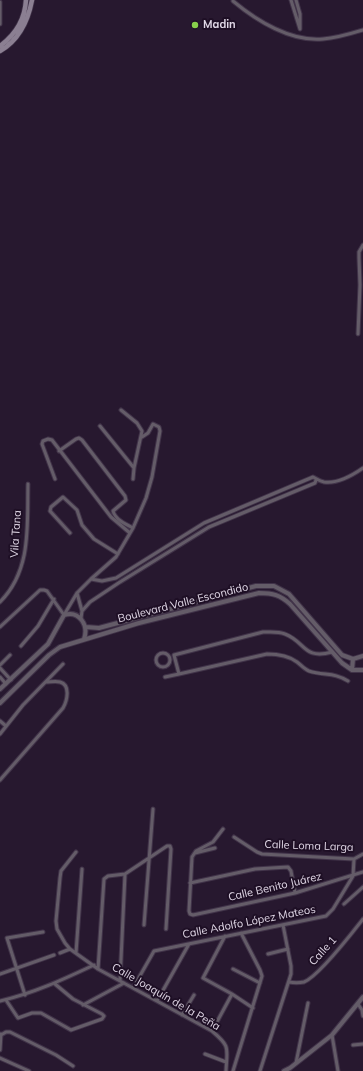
<!DOCTYPE html>
<meta charset="utf-8">
<style>
body{margin:0}
canvas{display:block;background:#27182f}
</style>
<canvas width="363" height="1071"></canvas>
<script>
const context = document.querySelector('canvas').getContext('2d');
context.lineJoin = 'round';
function stroke(path, color, width, dash) {
  context.strokeStyle = color;
  context.lineWidth = width;
  context.lineCap = dash ? 'butt' : 'round';
  context.setLineDash(dash || []);
  context.stroke(path);
}
function drawText(font, color, halo, rows, align = 'center') {
  context.font = font + ' Mulish,sans-serif';
  context.lineWidth = 4;
  context.setLineDash([]);
  context.textBaseline = 'middle';
  context.strokeStyle = halo;
  context.fillStyle = color;
  for (const [text, x, y, turn = 0] of rows) {
    context.save();
    context.translate(x, y);
    context.rotate((+turn || 0) * Math.PI / 180);
    context.textAlign = isNaN(turn) ? turn : align;
    if (halo) context.strokeText(text, 0, 0);
    context.fillText(text, 0, 0);
    context.restore();
  }
}
const minor = new Path2D(`
 M 291,0 L 300,29 L 300,14 L 296,0
 M 233,1 C 257,21 291,42 323,39 C 337,38 350,34 363,30
 M 0,2 L 0,24
 M 358,334 L 360,285 L 359,258 L 359,252 L 363,245
 M 121,410 L 137,423 L 142,431 L 134,468 L 133,479
 M 100,426 L 134,468
 M 59,451 L 76,439 L 79,438 L 82,440 L 125,496 L 126,500 L 113,511 C 115,519 125,524 133,528
 M 55,479 L 42,444 L 43,441 L 48,439 L 52,440 L 111,517 L 130,533
 M 70,533 L 50,511 L 51,507 L 63,497 L 77,510 L 82,525 L 94,539 L 118,554
 M 91,579 L 102,581 L 116,578 L 204,523 L 313,477 C 317,479 319,481 324,482 C 337,484 353,475 363,468
 M 77,593 L 82,611 L 81,618
 M 0,602 C 32,570 27,525 28,484
 M 82,611 L 90,602 L 120,582 L 209,527 L 315,483 L 316,480
 M 0,627 L 40,590 L 44,590 L 47,591 L 64,615 L 77,593 L 91,579 L 116,557 L 133,528 L 146,498 L 152,477 L 160,431 L 159,427 L 153,424 L 148,433 L 142,437
 M 21,646 L 38,626 L 54,599
 M 332,652 C 303,660 306,642 285,634 C 278,631 271,632 263,632 L 174,655 L 179,674 L 267,654 C 276,654 289,656 297,662 C 301,665 304,669 309,671 C 324,676 334,672 348,681
 M156 660a7 7 0 1 1 14 0a7 7 0 1 1-14 0Z
 M 0,665 L 10,655
 M 0,668 L 11,680
 M 0,677 L 6,684
 M 165,677 L 179,674
 M 0,721 L 6,726
 M 0,734 L 23,705 L 63,664
 M 0,780 L 63,708 C 67,701 71,685 60,682 C 56,681 50,682 46,682
 M 223,829 L 213,842 L 196,851 L 192,857 L 189,911 L 190,914 L 193,915 L 295,893 L 363,872
 M 234,837 L 257,852 L 262,854 L 354,859 L 363,854
 M 76,852 L 61,871 L 60,878 L 56,921 L 57,929 L 65,943 L 70,949 L 98,969 L 212,1031 C 231,1047 227,1048 226,1071
 M 195,853 L 215,848
 M 190,883 L 255,869 L 288,867 L 291,871 L 295,893
 M 344,904 L 363,887
 M 144,925 L 153,809
 M 225,936 L 203,978 L 232,994 L 253,1008
 M 60,953 L 70,949
 M 76,953 L 82,869
 M 268,954 L 288,949
 M 98,969 L 104,879 L 108,876 L 125,874 L 167,846 L 170,846 L 171,849 L 166,929
 M 233,969 L 260,983
 M 0,974 L 54,955
 M 120,981 L 125,874
 M 289,982 C 294,983 299,983 304,982 C 319,976 352,933 363,919
 M 133,988 L 154,951 L 326,916 L 333,909 L 353,876 L 354,859
 M 25,995 L 7,938 L 43,932
 M 6,1000 L 18,1018 L 32,1013 L 41,1013 L 71,1030 L 102,1019 L 104,1016 L 102,1014 L 73,999 L 55,984
 M 0,1001 C 34,993 62,980 94,965
 M 157,1001 L 189,944
 M 358,1004 L 362,1010 L 363,1016
 M 83,1005 L 124,983
 M 182,1015 L 194,995
 M 212,1031 L 232,994
 M 1,1035 L 6,1032 L 10,1032 L 56,1055 L 73,1066
 M 332,1035 L 338,1071
 M 353,1045 L 363,1044
 M 0,1050 L 1,1034
 M 205,1054 L 226,1062
 M 0,1058 L 29,1071
 M 296,1063 L 308,1003
 M 233,1071 L 262,976 L 260,970 L 241,933
 M 260,1071 L 291,974 L 291,966 L 283,925`);
const tertiary = new Path2D(`
 M 86,627 L 99,628 L 256,586 L 274,586 L 289,594 L 342,655 L 353,659 L 363,656
 M 352,670 L 353,659
 M 0,689 L 48,644 L 64,615 C 79,610 89,625 84,639
 M 0,703 L 49,655 L 60,647 L 139,623 L 259,593 C 273,593 280,595 290,604 L 342,663 L 352,670 L 363,670
 M 284,1071 L 290,1068 L 332,1035 L 363,997`);
const secondary = new Path2D(`
 M 0,46 C 15,35 25,19 26,0
 M 0,51 C 19,40 28,21 32,0`);
const markers = [
 [195,25,4,"#87cf4b"]
];
const poiNames = [
 ["Madin",203,25]
];
const streetNames = [
 ["Vila Tana",16,534,-86],
 ["Boulevard Valle Escondido",183,603,-14],
 ["Calle Loma Larga",309,846,2],
 ["Calle Benito Juárez",275,887,-13],
 ["Calle Adolfo López Mateos",249,922,-11],
 ["Calle 1",323,951,-48],
 ["Calle Joaquín de la Peña",166,997,30]
];
stroke(minor, '#413349', 5);
stroke(tertiary, '#413349', 6);
stroke(secondary, '#413349', 6);
stroke(minor, '#645c68', 3);
stroke(tertiary, '#645c68', 4);
stroke(secondary, '#8b7f92', 4.5);
for (const [x, y, r, color] of markers) {
  const dot = new Path2D();
  dot.arc(x, y, r, 0, 2 * Math.PI);
  context.fillStyle = color;
  context.fill(dot);
  stroke(dot, '#1e0f25', 1.5);
}
drawText('bold 11px', '#e0d7e6', '#1e0f25', poiNames, 'left');
drawText('11px', '#e0d7e6', '#1e0f25', streetNames);
</script>
